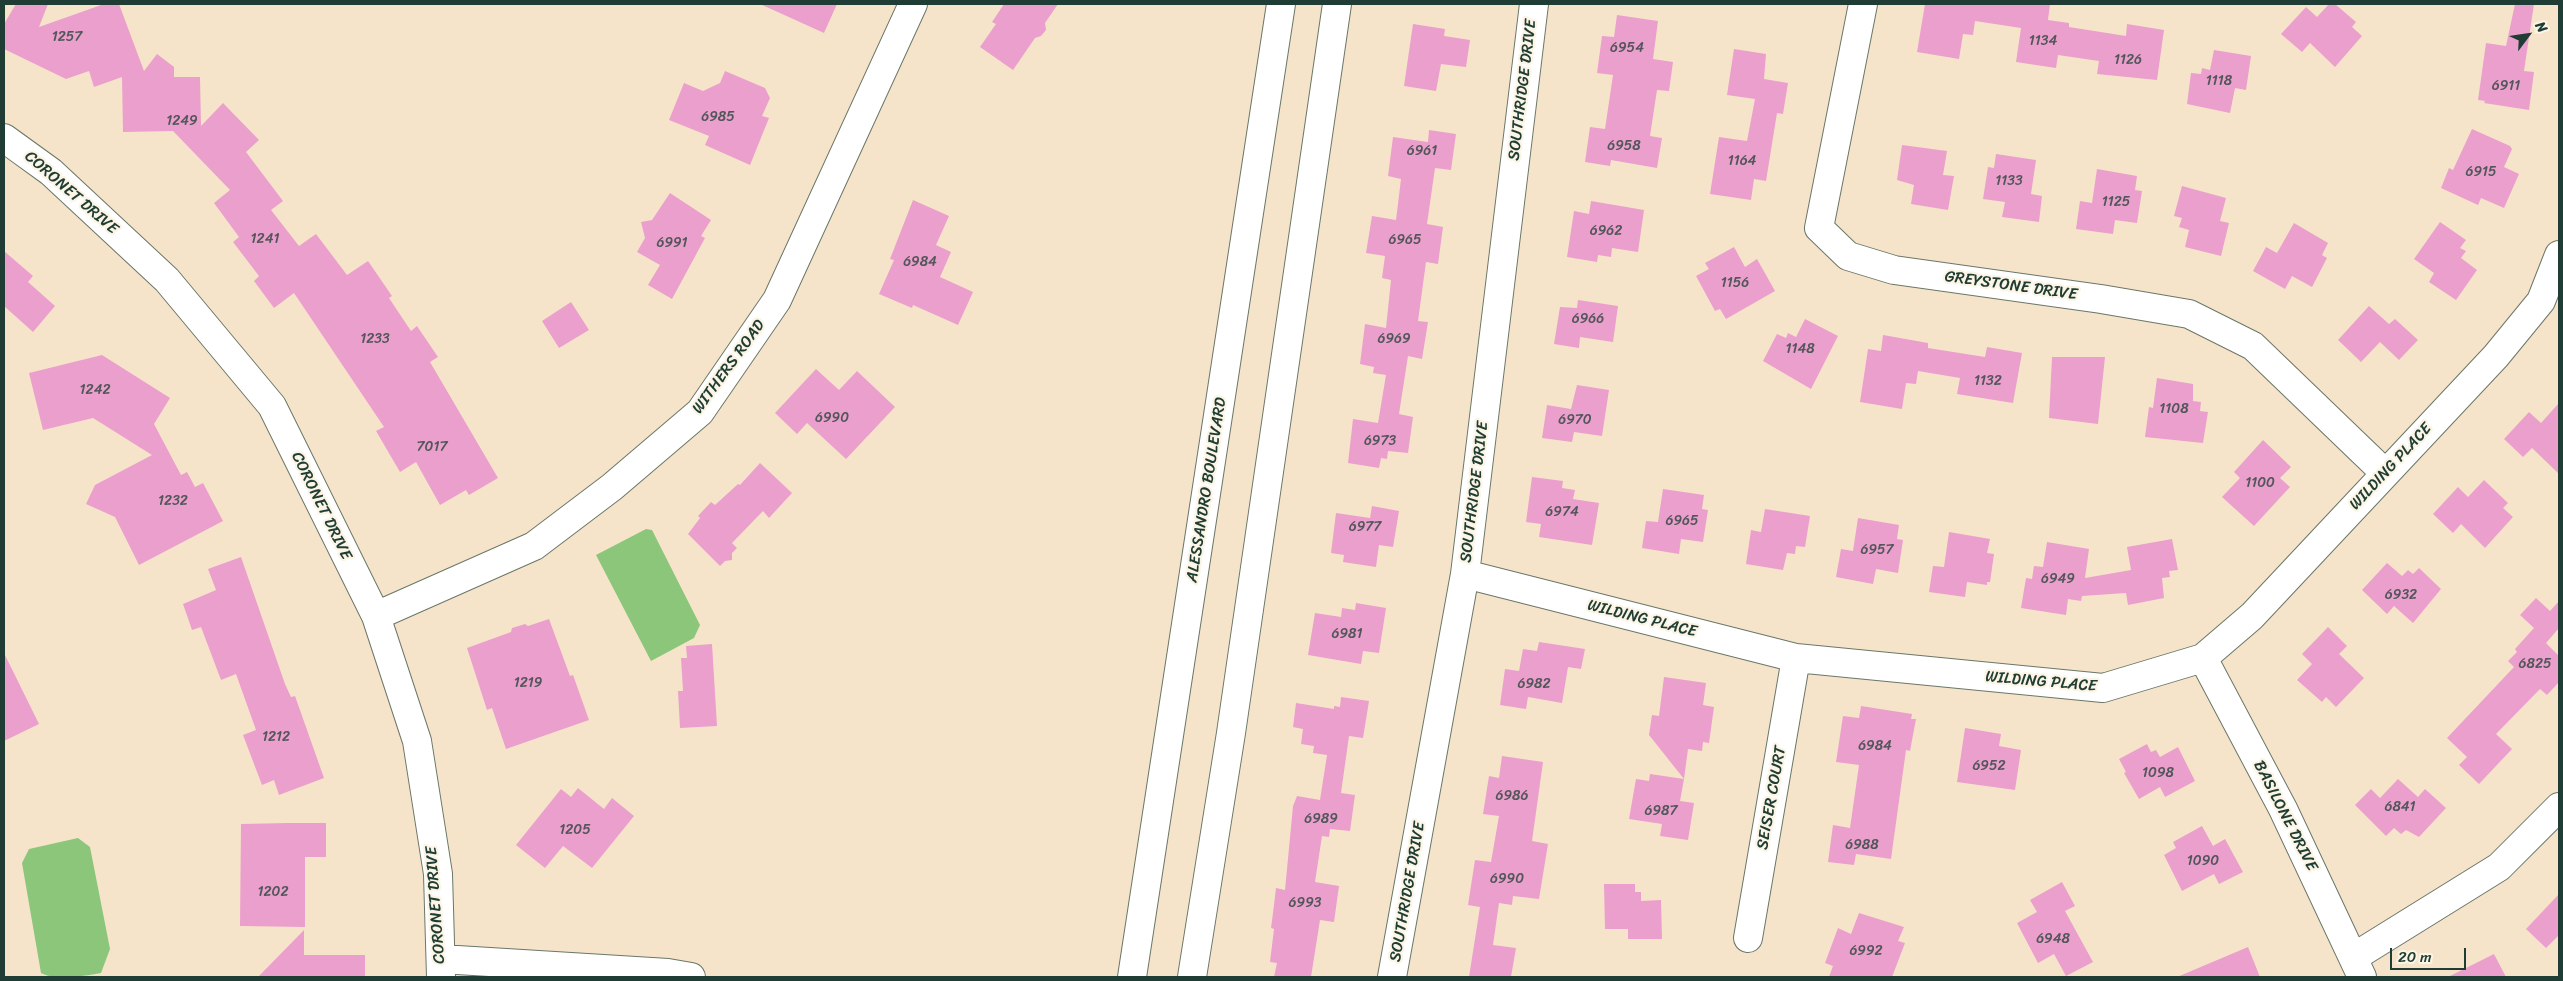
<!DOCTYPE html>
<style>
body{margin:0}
#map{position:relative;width:2563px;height:981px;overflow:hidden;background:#f6e4ca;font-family:Sriracha,sans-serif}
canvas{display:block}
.frame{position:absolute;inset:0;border:5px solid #1f3d34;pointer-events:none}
.north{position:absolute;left:2503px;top:10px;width:50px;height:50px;-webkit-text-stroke:4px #fcf5e5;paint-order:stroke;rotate:59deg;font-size:14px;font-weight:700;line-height:20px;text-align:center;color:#1f3d34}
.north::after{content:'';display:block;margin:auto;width:18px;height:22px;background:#1f3d34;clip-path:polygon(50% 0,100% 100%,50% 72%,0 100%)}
.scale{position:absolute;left:2390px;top:948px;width:76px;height:22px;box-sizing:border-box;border:2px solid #1f3d34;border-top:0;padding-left:6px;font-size:15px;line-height:18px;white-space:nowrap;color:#1f3d34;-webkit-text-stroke:4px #fcf5e5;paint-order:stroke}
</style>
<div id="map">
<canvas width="2563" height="981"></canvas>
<div class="frame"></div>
<div class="north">N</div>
<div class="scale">20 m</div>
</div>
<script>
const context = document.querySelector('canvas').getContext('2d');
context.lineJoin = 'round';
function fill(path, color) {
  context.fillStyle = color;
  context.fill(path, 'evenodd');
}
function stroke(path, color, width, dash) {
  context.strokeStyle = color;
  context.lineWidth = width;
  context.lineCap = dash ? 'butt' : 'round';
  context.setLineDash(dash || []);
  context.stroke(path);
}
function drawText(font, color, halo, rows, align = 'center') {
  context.font = font + ' Sriracha,sans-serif';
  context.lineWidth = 4.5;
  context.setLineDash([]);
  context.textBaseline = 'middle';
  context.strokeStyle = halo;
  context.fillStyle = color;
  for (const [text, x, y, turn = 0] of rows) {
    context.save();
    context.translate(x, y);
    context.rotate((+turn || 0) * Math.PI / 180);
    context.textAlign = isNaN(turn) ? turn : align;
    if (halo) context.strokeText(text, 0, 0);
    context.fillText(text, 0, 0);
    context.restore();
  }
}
const green = new Path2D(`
 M 646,529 L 652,530 L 700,625 L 694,638 L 651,661 L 596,555 Z
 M 78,838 L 90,847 L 110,949 L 101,973 C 84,976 55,981 41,973 L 22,863 L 29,849 Z`);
const building = new Path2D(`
 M 16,4 L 48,4 L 39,27 L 104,4 L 119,4 L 144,71 L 157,54 L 174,67 L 174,77 L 200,77 L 201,126 L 223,103 L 259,140 L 246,152 L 283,201 L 271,210 L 299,246 L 316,234 L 347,275 L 368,261 L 392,296 L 389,298 L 411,331 L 417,326 L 438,357 L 430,362 L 498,478 L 469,495 L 466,490 L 440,505 L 416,462 L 400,472 L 376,431 L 384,427 L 294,293 L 274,308 L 254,281 L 259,276 L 233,242 L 239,237 L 214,203 L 230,190 L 173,131 L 123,132 L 122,77 L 94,87 L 89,71 L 66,79 L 4,49 L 4,24 Z
 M 760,4 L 837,4 L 824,33 Z
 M 1004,4 L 1058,4 L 1045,23 L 1046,30 L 1041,36 L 1035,38 L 1013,70 L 980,47 L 996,24 L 992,22 Z
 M 1925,4 L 2050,4 L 2048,20 L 2069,23 L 2069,27 L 2126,36 L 2127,24 L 2164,30 L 2157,80 L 2097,74 L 2099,61 L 2058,55 L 2056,68 L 2016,62 L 2021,28 L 1975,21 L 1973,35 L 1963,34 L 1959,59 L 1917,52 Z
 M 2329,4 L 2335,4 L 2356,22 L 2352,27 L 2362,36 L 2335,67 L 2310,43 L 2302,52 L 2281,34 L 2306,7 L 2317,17 Z
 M 2515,4 L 2534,4 L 2524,71 L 2534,72 L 2529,110 L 2484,103 L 2485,101 L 2478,100 L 2486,43 L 2506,46 Z
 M 1617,15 L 1658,21 L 1653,59 L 1673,62 L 1669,91 L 1657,90 L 1650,136 L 1662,138 L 1657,168 L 1611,160 L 1610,166 L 1585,162 L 1590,127 L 1605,129 L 1613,75 L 1597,73 L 1602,36 L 1614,37 Z
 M 1413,24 L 1445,29 L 1444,36 L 1470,40 L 1466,67 L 1441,64 L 1436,91 L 1404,86 Z
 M 1734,49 L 1766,54 L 1764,79 L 1788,83 L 1783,114 L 1777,113 L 1766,181 L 1754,179 L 1751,200 L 1710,194 L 1719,137 L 1747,141 L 1755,99 L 1727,95 Z
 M 2214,50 L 2251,56 L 2246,90 L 2235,88 L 2230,113 L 2187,104 L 2191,73 L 2201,74 L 2202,68 L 2210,70 Z
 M 725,71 L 765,88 L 770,98 L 762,116 L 769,118 L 750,165 L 705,145 L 709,136 L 669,120 L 684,83 L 703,91 L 720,83 Z
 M 2472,129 L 2510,146 L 2512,149 L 2504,167 L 2519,174 L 2504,208 L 2481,198 L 2478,205 L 2441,188 L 2449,168 L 2453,170 Z
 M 1429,130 L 1456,134 L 1451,170 L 1435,168 L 1427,224 L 1443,227 L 1438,264 L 1426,262 L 1418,321 L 1428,322 L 1422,359 L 1408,356 L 1399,414 L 1413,417 L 1408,453 L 1388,451 L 1387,459 L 1381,458 L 1379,468 L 1348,463 L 1353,419 L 1378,423 L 1386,375 L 1373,373 L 1374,367 L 1360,364 L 1365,324 L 1386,328 L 1391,280 L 1382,278 L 1385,256 L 1366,253 L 1372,216 L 1396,220 L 1401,179 L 1388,176 L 1393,137 L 1428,142 Z
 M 1902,145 L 1947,151 L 1943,175 L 1954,176 L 1948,210 L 1911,204 L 1914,185 L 1897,180 Z
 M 1996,154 L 2036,160 L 2031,194 L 2042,196 L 2039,222 L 2002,217 L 2005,202 L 1983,199 L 1988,167 L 1994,168 Z
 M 2097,169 L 2137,176 L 2135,190 L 2142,191 L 2137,223 L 2115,220 L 2113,234 L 2076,229 L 2080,201 L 2092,203 Z
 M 2182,186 L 2226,198 L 2220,221 L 2229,223 L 2221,256 L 2185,247 L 2189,230 L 2179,227 L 2182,218 L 2174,216 Z
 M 670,193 L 711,220 L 701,236 L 705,238 L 672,299 L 648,285 L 660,265 L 637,252 L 645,238 L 641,222 L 652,220 Z
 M 913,200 L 949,216 L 936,245 L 951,252 L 940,277 L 973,292 L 958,325 L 913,305 L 912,308 L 879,294 L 894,260 L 890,259 Z
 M 1591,201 L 1644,210 L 1638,252 L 1612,248 L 1611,257 L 1598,255 L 1597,262 L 1567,257 L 1574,211 L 1589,214 Z
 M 2440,222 L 2466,240 L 2460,248 L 2466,251 L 2461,258 L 2477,270 L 2456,300 L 2429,282 L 2434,273 L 2414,259 Z
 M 2294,223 L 2328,243 L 2322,255 L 2327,258 L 2312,287 L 2292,276 L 2285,289 L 2253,271 L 2266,247 L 2277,253 Z
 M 1734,247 L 1745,267 L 1757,259 L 1775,291 L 1726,319 L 1720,309 L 1715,311 L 1696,276 L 1709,269 L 1705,263 Z
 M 4,251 L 33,276 L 28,282 L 55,306 L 33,332 L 4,306 Z
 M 1578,300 L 1618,306 L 1613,342 L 1580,337 L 1579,348 L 1554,344 L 1560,307 L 1577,308 Z
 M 571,302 L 589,330 L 559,348 L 542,321 Z
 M 2369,306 L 2389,324 L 2395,319 L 2418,340 L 2399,360 L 2380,342 L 2361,362 L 2338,340 Z
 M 1805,319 L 1838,336 L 1811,389 L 1763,361 L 1777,334 L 1786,338 L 1788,333 L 1796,337 Z
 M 1883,335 L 1928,343 L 1928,348 L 1985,357 L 1987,347 L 2022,353 L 2013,403 L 1957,394 L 1960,378 L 1918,371 L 1916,384 L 1906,383 L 1902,409 L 1860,402 L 1868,349 L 1881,351 Z
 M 102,355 L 170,398 L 154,424 L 181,475 L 187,472 L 195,487 L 203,483 L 223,521 L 139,565 L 115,517 L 86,504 L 95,485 L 152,455 L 93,418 L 43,430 L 29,373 Z
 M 2052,357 L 2105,357 L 2098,424 L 2049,418 Z
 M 816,369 L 839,390 L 857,371 L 895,407 L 846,459 L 807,423 L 797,434 L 775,413 Z
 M 2157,378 L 2193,384 L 2193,401 L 2201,402 L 2200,411 L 2208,412 L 2203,443 L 2145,437 L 2149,407 L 2153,408 Z
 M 1577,385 L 1609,390 L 1602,436 L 1574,432 L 1572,442 L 1542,438 L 1547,405 L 1571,409 Z
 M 2559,403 L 2559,474 L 2532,448 L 2523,457 L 2504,439 L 2529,412 L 2541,423 Z
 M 2263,440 L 2291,467 L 2280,478 L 2290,487 L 2254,526 L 2222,497 L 2240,478 L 2234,472 Z
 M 760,463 L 792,493 L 769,518 L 763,511 L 732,543 L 737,548 L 732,553 L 732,560 L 725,561 L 720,566 L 688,534 L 700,518 L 698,516 L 711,502 L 715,505 L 738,484 L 740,485 Z
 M 1532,477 L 1563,481 L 1562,488 L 1575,490 L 1573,499 L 1599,503 L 1592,545 L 1539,537 L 1541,524 L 1526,522 Z
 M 2484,480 L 2508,503 L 2503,508 L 2513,517 L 2485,548 L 2461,524 L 2453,533 L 2433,514 L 2458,487 L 2468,497 Z
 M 1663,489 L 1704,495 L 1702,509 L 1708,510 L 1703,542 L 1681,539 L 1679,554 L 1642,548 L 1646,521 L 1658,522 Z
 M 1372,506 L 1399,511 L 1393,547 L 1379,545 L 1376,567 L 1343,562 L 1344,555 L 1331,553 L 1336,513 L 1370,518 Z
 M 1765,509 L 1810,516 L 1805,547 L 1796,546 L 1795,554 L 1787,553 L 1783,570 L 1746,564 L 1751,530 L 1761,532 Z
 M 1858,518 L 1899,525 L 1897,539 L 1903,540 L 1898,573 L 1876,569 L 1873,584 L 1836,577 L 1841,549 L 1853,551 Z
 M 1949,532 L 1990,539 L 1987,553 L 1994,554 L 1990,582 L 1987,582 L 1987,585 L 1967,582 L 1965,597 L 1929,592 L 1933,566 L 1944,567 Z
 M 2172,539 L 2178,570 L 2169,571 L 2170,577 L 2162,578 L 2164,598 L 2128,605 L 2126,593 L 2082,596 L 2081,601 L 2068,599 L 2066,615 L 2021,608 L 2026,578 L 2032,579 L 2034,566 L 2043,567 L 2047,542 L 2089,549 L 2085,578 L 2131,570 L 2127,547 Z
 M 241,557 L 285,684 L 291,697 L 295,696 L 324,778 L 279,795 L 274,780 L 262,785 L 243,735 L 256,730 L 236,674 L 221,680 L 201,627 L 192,630 L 183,604 L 216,590 L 208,569 Z
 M 2387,563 L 2402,576 L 2408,570 L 2413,574 L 2419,568 L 2441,589 L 2413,623 L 2394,606 L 2387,614 L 2362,590 Z
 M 2536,598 L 2550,611 L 2559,601 L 2559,628 L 2546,643 L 2559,656 L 2559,682 L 2547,695 L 2540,689 L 2496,734 L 2512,749 L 2479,784 L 2459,765 L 2467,757 L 2447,738 L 2514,667 L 2508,661 L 2517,652 L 2515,649 L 2534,628 L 2520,615 Z
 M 1356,603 L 1386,608 L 1379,653 L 1363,651 L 1361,664 L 1308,655 L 1315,613 L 1341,617 L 1342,608 L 1355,610 Z
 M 549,619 L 570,676 L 573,675 L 589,720 L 506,749 L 492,708 L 487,710 L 467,648 L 511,632 L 512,628 L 525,624 L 528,626 Z
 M 2328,627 L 2347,646 L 2339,654 L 2364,678 L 2336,707 L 2326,697 L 2322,702 L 2297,680 L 2312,664 L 2302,654 Z
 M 1539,642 L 1585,649 L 1581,669 L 1568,667 L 1562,703 L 1528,697 L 1526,709 L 1500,705 L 1505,669 L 1519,671 L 1523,649 L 1537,651 Z
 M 712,644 L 717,726 L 680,728 L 678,691 L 683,691 L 681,658 L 687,658 L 686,646 Z
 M 4,653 L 39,724 L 4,741 Z
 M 1664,677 L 1706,683 L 1703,705 L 1714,707 L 1709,743 L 1703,742 L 1702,751 L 1688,749 L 1684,779 L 1649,735 L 1652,715 L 1659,716 Z
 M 1341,697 L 1369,701 L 1363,738 L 1349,736 L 1341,793 L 1355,795 L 1350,831 L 1330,829 L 1329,837 L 1322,836 L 1315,882 L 1339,886 L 1334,922 L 1320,920 L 1311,977 L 1274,977 L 1277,963 L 1270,962 L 1274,929 L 1271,928 L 1273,913 L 1276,888 L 1285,890 L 1293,806 L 1297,796 L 1320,800 L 1327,755 L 1313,753 L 1314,746 L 1301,744 L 1303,729 L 1293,727 L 1296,703 L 1334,709 L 1334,706 L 1340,707 Z
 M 1861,706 L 1912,714 L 1911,719 L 1916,719 L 1910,751 L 1906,750 L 1891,859 L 1856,854 L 1854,865 L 1828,862 L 1833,825 L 1850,828 L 1859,765 L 1836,762 L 1843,716 L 1859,718 Z
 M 1965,728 L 2001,734 L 1999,746 L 2021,750 L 2015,790 L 1957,782 Z
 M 2147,744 L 2151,752 L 2156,750 L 2160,757 L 2178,747 L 2195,781 L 2165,797 L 2160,787 L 2139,799 L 2124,773 L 2126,772 L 2119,759 Z
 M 1502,756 L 1543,762 L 1532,841 L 1548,844 L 1539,899 L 1513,896 L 1512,905 L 1499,903 L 1493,945 L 1516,948 L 1511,977 L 1469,977 L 1480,907 L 1468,905 L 1475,860 L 1491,862 L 1499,816 L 1483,814 L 1489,776 L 1499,778 Z
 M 1650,774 L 1684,779 L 1680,801 L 1694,803 L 1688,840 L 1660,836 L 1662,824 L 1629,819 L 1636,779 L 1649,781 Z
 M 2398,779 L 2418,797 L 2425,789 L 2446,808 L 2419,837 L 2406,830 L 2401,834 L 2394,828 L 2386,836 L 2355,805 L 2371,789 L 2380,798 Z
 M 578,788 L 604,809 L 612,798 L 634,816 L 592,868 L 563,846 L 545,868 L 516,845 L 561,789 L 571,797 Z
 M 288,823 L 326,823 L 326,857 L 305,857 L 305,927 L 240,926 L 241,824 Z
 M 2202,826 L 2213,846 L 2225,839 L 2243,872 L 2219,884 L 2214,874 L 2182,891 L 2164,855 L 2176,848 L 2173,842 Z
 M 2062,882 L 2075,906 L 2065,911 L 2093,962 L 2066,976 L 2054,954 L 2038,963 L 2017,923 L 2037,912 L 2030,900 Z
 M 1604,884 L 1635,884 L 1635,892 L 1641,892 L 1641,901 L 1661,900 L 1662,939 L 1628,939 L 1628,929 L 1605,929 Z
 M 2559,894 L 2559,935 L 2546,948 L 2526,929 Z
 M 1859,913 L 1904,927 L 1898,941 L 1905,943 L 1892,977 L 1829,977 L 1833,966 L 1825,963 L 1838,928 L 1851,934 Z
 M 304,930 L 304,955 L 365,955 L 365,977 L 258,977 Z
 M 2248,947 L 2260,977 L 2177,977 Z
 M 2494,954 L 2506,977 L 2448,977 Z`);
const minor = new Path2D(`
 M 1863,4 L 1819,228 L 1848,256 L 1894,270 L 2101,299 L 2189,314 L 2253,346 L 2385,473
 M 4,138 L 51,172 L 167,280 L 272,406 L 376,616 L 417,741 L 438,874 L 441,977
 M 1465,574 L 1796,658 L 2103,688 L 2203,658 L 2252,616 L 2496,356 L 2541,301 L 2559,255
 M 376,616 L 534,546 L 612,487 L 700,412 L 777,300 L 913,4
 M 2203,658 L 2283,809 L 2362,977
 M 1748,938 L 1796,658
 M 2354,957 L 2499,867 L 2559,807
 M 441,959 L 668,973 L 691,977
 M 1392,977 L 1465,574 L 1534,4`);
const major = new Path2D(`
 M 1132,977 L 1281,4
 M 1192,977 L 1231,733 L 1337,4`);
const numberNames = [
 ["1257",67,37],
 ["1134",2043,41],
 ["6954",1627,48],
 ["1126",2128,60],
 ["1118",2219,81],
 ["6911",2506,86],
 ["6985",718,117],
 ["1249",182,121],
 ["6958",1624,146],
 ["6961",1422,151],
 ["1164",1742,161],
 ["6915",2481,172],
 ["1133",2009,181],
 ["1125",2116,202],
 ["6962",1606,231],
 ["1241",265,239],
 ["6965",1405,240],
 ["6991",672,243],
 ["6984",920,262],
 ["1156",1735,283],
 ["6966",1588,319],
 ["1233",375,339],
 ["6969",1394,339],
 ["1148",1800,349],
 ["1132",1988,381],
 ["1242",95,390],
 ["1108",2174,409],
 ["6990",832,418],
 ["6970",1575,420],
 ["6973",1380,441],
 ["7017",432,447],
 ["1100",2260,483],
 ["1232",173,501],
 ["6974",1562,512],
 ["6965",1682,521],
 ["6977",1365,527],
 ["6957",1877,550],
 ["6949",2058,579],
 ["6932",2401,595],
 ["6981",1347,634],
 ["6825",2535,664],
 ["1219",528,683],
 ["6982",1534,684],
 ["1212",276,737],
 ["6984",1875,746],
 ["6952",1989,766],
 ["1098",2158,773],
 ["6986",1512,796],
 ["6841",2400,807],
 ["6987",1661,811],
 ["6989",1321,819],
 ["1205",575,830],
 ["6988",1862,845],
 ["1090",2203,861],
 ["6990",1507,879],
 ["1202",273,892],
 ["6993",1305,903],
 ["6948",2053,939],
 ["6992",1866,951]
];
const streetNames = [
 ["SOUTHRIDGE DRIVE",1523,90,-83],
 ["CORONET DRIVE",71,193,41],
 ["GREYSTONE DRIVE",2011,286,8],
 ["WITHERS ROAD",729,367,-54],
 ["WILDING PLACE",2391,467,-47],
 ["ALESSANDRO BOULEVARD",1207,490,-81],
 ["SOUTHRIDGE DRIVE",1475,492,-83],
 ["CORONET DRIVE",321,506,64],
 ["WILDING PLACE",1642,619,14],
 ["WILDING PLACE",2041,682,5],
 ["SEISER COURT",1772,798,-80],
 ["BASILONE DRIVE",2285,816,63],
 ["SOUTHRIDGE DRIVE",1408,892,-80],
 ["CORONET DRIVE",436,905,-94]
];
fill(green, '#8bc67b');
fill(building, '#eb9fcd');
stroke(minor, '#6a7768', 30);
stroke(major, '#6a7768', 30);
stroke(minor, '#fff', 28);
stroke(major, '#fff', 28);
drawText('14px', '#52565a', null, numberNames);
drawText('16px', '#1f3d34', '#fcf5e5', streetNames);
</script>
